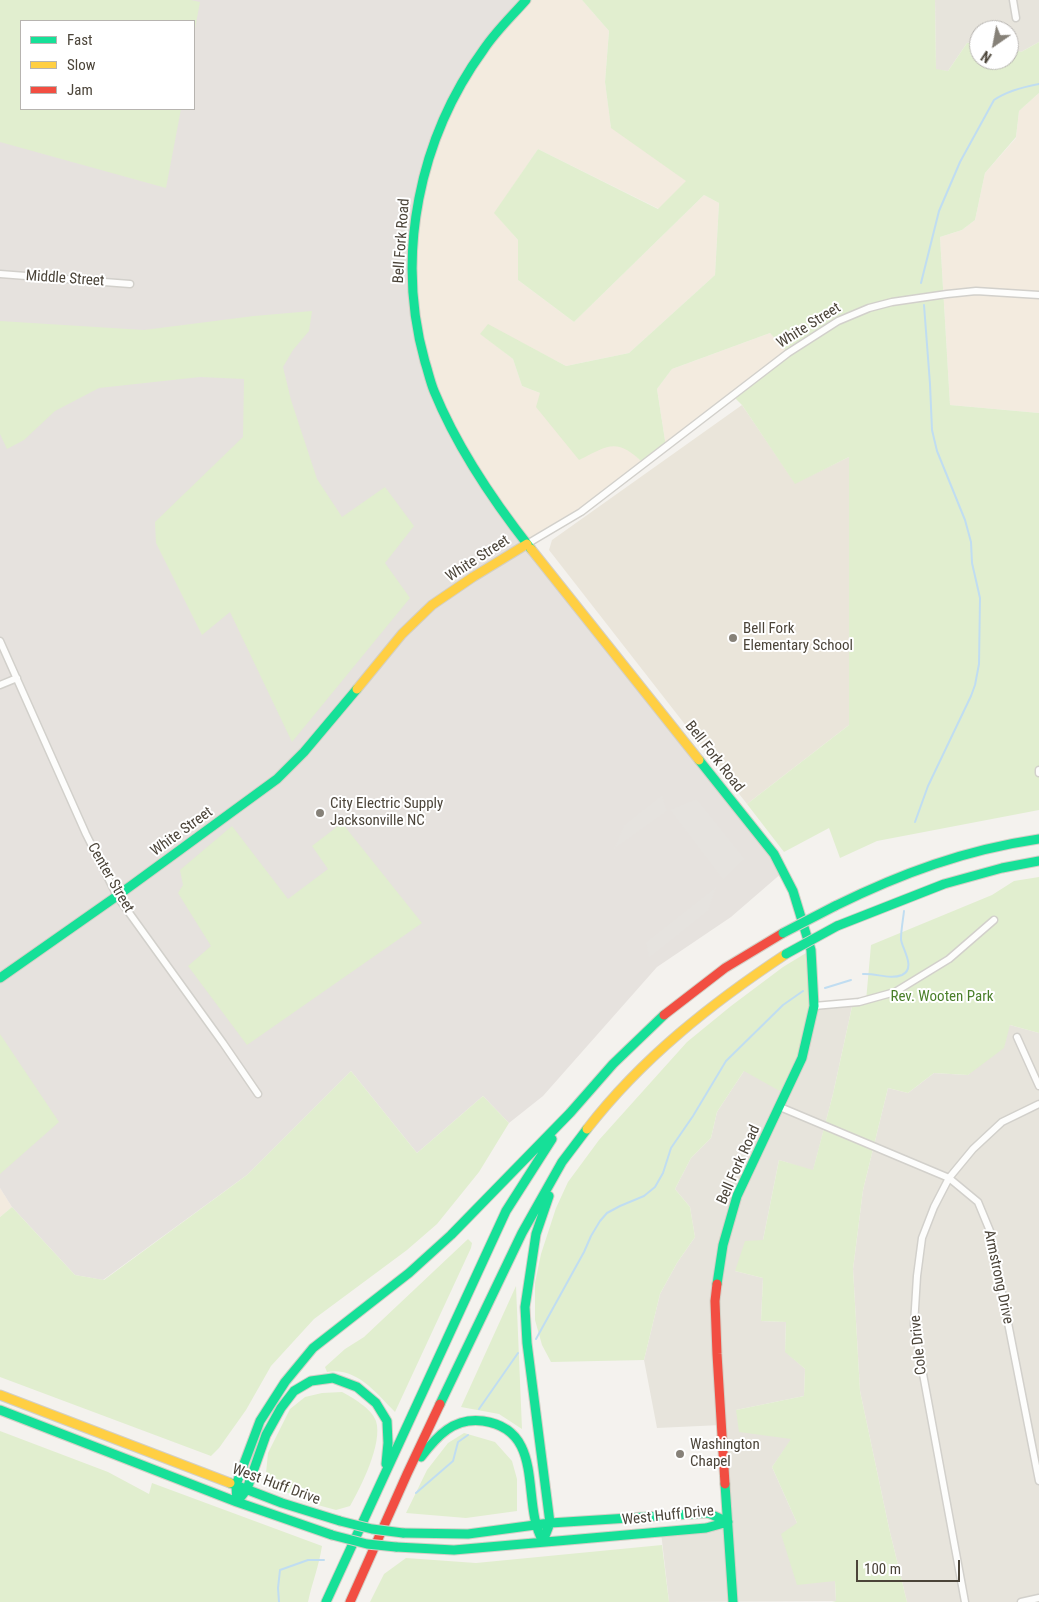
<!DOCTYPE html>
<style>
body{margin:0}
#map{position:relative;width:1039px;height:1602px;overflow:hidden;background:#f4f2ee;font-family:"Roboto Condensed",sans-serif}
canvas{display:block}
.legend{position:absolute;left:20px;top:20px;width:175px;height:90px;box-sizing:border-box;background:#fff;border:1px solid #b7b4b0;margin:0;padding:6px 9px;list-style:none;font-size:15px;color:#4b4439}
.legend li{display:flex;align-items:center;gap:10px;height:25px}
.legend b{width:25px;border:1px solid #b7b4b0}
.north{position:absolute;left:969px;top:20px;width:50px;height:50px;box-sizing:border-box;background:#fff;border:1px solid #b7b4b0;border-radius:50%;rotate:213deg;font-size:14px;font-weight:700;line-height:20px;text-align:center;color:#4b4439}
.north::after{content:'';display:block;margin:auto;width:18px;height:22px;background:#868178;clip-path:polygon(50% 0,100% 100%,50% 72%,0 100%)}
.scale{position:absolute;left:856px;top:1560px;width:104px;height:22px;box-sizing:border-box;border:2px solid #4b4439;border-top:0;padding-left:6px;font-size:15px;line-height:18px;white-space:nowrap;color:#4b4439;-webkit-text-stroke:4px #fff;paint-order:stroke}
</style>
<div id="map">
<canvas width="1039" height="1602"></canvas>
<ul class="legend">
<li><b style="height:6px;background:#16e098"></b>Fast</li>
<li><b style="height:6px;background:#ffcf43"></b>Slow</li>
<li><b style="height:6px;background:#f24e42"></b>Jam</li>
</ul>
<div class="north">N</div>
<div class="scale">100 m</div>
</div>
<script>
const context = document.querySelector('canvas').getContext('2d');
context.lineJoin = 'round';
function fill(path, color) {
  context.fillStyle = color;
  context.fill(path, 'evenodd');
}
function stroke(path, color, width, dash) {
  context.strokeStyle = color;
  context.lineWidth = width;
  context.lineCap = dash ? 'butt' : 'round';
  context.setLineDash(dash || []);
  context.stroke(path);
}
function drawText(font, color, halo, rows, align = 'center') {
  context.font = font + ' "Roboto Condensed",sans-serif';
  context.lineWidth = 4;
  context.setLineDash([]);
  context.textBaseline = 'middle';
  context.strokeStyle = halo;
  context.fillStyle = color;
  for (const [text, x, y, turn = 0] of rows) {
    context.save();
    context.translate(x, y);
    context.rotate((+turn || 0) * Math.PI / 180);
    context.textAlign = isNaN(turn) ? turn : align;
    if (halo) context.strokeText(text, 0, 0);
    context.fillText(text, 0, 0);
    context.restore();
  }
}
const residential = new Path2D(`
 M 935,0 L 1039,0 L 1039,42 L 1021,52 L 1009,47 L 1009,30 L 979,30 L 979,42 L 967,43 L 948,71 L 936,70 Z
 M 853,1002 L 833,1094 L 813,1171 L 779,1160 L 763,1240 L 735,1271 L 763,1278 L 761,1321 L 786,1322 L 785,1351 L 805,1369 L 804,1396 L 736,1410 L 792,1439 L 772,1467 L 797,1523 L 835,1581 L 836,1601 L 669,1602 L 661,1532 L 728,1522 L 721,1425 L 657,1428 L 644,1360 L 660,1294 L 677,1263 L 695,1237 L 690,1207 L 675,1189 L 691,1158 L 711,1138 L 717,1112 L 744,1071 L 814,1006 Z
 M 1010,1025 L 1039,1033 L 1039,1602 L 907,1602 L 889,1528 L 860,1391 L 853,1269 L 863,1190 L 888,1088 L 908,1093 L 934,1073 L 968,1075 Z`);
const commercial = new Path2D(`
 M 527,0 L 582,0 L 609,31 L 605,82 L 611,127 L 687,181 L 659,209 L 538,149 L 495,213 L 518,240 L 518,280 L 574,322 L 704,195 L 719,203 L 715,275 L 629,353 L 566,366 L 488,325 L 481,334 L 513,359 L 522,386 L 540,393 L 607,446 L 620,446 L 631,451 L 644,464 L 581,512 L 527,544 L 457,441 L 419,340 L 412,244 L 434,141 L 470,69 Z
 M 1039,93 L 1039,413 L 950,405 L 940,237 L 962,230 L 975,220 L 985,173 L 1016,138 L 1019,111 Z
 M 770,333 L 788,353 L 666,447 L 657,389 L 672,369 Z
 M 0,1188 L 12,1207 L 0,1217 Z`);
const industrial = new Path2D(`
 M 0,0 L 526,0 L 484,48 L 434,141 L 412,244 L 419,340 L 457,441 L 487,487 L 783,872 L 731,917 L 657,967 L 543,1096 L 509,1123 L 483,1096 L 417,1153 L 351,1071 L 247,1175 L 103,1280 L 75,1275 L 12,1207 L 0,1188 ZM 21,21 L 194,21 L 194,109 L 21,109 Z`);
const education = new Path2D(`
 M 742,405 L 795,483 L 849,457 L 849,725 L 747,804 L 549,550 L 552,540 Z`);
const green = new Path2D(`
 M 0,0 L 191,0 L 200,2 L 194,34 L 194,21 L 21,21 L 21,109 L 181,109 L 166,188 L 0,142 Z
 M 582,0 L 935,0 L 936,69 L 948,71 L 967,43 L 979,42 L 979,60 L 1009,60 L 1009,47 L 1021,52 L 1039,42 L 1039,93 L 1019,111 L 1016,137 L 985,173 L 975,220 L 962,230 L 940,237 L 950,405 L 1039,413 L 1039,810 L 877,841 L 840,858 L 829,828 L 784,852 L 747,804 L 849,725 L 849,457 L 795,484 L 742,405 L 733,396 L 788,353 L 770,333 L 672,369 L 657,389 L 666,447 L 644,464 C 617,437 609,445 579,460 L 536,407 L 540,393 L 522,386 L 513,359 L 480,334 L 488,324 L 566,366 L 629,353 L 715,275 L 719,203 L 704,195 L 574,322 L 518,280 L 518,240 L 494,213 L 538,149 L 658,209 L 686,181 L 611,128 L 605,82 L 609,31 Z
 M 312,311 L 309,331 L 293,350 L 283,367 L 291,400 L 317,479 L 342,517 L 385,487 L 414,526 L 385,563 L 410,598 L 292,742 L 230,612 L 202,635 L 156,543 L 155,522 L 243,437 L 244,379 L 200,377 L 99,388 L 55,411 L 24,440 L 7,449 L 0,434 L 0,321 L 144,330 L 254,316 Z
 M 342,823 L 422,923 L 247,1045 L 188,966 L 211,946 L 178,893 L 183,885 L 180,870 L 232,826 L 288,899 L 328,869 L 312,846 Z
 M 1039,877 L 1039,1033 L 1010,1025 L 1004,1048 L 968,1075 L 934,1073 L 908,1093 L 888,1088 L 863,1190 L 853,1269 L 860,1391 L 889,1528 L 907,1602 L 832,1602 L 836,1601 L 835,1581 L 797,1585 L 781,1534 L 797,1523 L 772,1467 L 791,1439 L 739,1432 L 736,1410 L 804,1396 L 805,1369 L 785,1352 L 786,1322 L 761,1321 L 763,1278 L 735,1271 L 745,1241 L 763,1240 L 779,1160 L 813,1170 L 833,1094 L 853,1002 L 866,1001 L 871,945 L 992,895 L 1014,881 Z
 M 811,950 L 814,1006 L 802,1058 L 785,1094 L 744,1071 L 717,1112 L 711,1138 L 691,1158 L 675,1189 L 690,1207 L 695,1237 L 677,1263 L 660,1294 L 644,1360 L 551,1362 L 542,1345 L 535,1320 L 535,1283 L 541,1254 L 556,1208 L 568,1182 L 599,1140 L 687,1042 L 731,1006 L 783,967 Z
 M 0,1034 L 59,1122 L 0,1174 Z
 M 351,1071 L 417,1153 L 483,1096 L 509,1123 L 479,1172 L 437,1224 L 407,1250 L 314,1319 L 271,1366 L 246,1410 L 219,1448 L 211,1456 L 0,1377 L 0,1217 L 12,1207 L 75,1275 L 104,1280 L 247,1175 Z
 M 468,1239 L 472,1243 L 471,1248 L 395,1412 C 376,1393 357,1367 327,1372 L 325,1367 L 345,1349 L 364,1337 Z
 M 516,1286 L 522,1429 L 499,1414 L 461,1407 Z
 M 342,1392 C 352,1397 372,1409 376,1421 C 383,1443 361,1487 350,1506 L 336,1510 L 314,1504 L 265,1483 L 268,1453 L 290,1409 L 305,1397 L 322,1393 Z
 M 0,1431 L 108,1472 L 149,1494 L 152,1483 L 322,1546 C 319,1566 312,1583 308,1602 L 0,1602 Z
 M 464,1433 L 495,1442 L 512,1461 L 517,1479 L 517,1511 L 466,1518 L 406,1513 L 427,1470 L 448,1443 Z
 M 662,1545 L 669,1602 L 370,1602 L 384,1574 L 406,1558 L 476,1563 Z`);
const parking = new Path2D(`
 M 662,795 L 667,811 L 614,849 L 624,825 Z
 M 697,799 L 745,859 L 723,880 L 670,810 Z
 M 716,887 L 708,911 L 649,958 L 646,942 Z`);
const stream = new Path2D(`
 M 921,283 L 939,211 L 960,162 L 994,100 C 1007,91 1023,87 1039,84
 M 915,822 L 928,786 L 971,696 L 975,685 L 979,664 L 980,598 L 972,563 L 971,542 L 965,520 L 937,451 L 932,430 L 930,384 L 924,305
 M 863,974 C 876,973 890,980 902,975 C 917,968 901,947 901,939 C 901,930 903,920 904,911
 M 825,988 L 851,980
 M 536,1339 L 584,1252 L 591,1236 L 600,1221 L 607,1213 L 620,1206 L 644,1196 L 655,1187 L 663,1173 L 671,1148 L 693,1116 L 726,1061 L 783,1005 L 803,991
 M 479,1409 L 518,1353
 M 416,1493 L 453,1461 L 458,1442 L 468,1435
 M 279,1602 L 278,1588 L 280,1570 L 308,1560 L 324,1560`);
const street = new Path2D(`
 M 1013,0 L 1016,18
 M 0,274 L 130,284
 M 527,544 L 581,512 L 788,353 L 838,321 L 869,308 L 892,302 L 947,294 L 976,291 L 1039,295
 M 0,641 L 86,834 L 117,896 L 223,1043 L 258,1094
 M 0,685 L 17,678
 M 1039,773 L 1039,770
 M 814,1006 L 859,1002 L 895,992 L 949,959 L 994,920
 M 1017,1037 L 1039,1086
 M 780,1107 L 949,1178 L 978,1202 L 990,1231 L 1039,1481
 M 965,1602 L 914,1325 L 917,1276 L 922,1238 L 934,1207 L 949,1178 L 973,1149 L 1002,1122 L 1039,1104
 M 1021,1602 L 1039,1598`);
const fast = new Path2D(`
 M 526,0 C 512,16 496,31 484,49 C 419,138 395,255 425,362 C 428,371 430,381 434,391 C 456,445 494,502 531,549
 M 699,760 L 774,854 L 793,891 L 811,950 L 814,1006 L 802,1058 L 737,1196 L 723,1245 L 717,1284
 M 835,906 C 902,873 965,850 1039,839
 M 837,926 L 944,884 L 1002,868 L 1039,861
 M 0,978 L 117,896 L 277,779 L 304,752 L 357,689
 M 440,1404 L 522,1233 L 562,1162 L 587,1129
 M 0,1410 L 237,1502 L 332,1535
 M 421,1457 C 437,1436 454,1417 483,1421 C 547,1430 520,1503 543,1541
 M 230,1483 L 282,1503 L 340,1521
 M 725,1484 L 733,1602
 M 237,1502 L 236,1485 L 260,1421 L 285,1382 L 313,1348 L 409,1273 L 451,1235 L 570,1113 L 613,1064 L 664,1015
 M 237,1502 L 247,1489 L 266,1435 L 281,1408 L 294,1391 L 311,1381 L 333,1378 L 357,1387 L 376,1403 L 387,1421 L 388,1443 L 386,1464
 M 403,1533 L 468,1534 L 550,1523 L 708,1513 L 728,1522
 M 543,1541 L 550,1523 L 527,1343 L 525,1307 L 536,1234 L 549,1196
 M 396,1547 L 454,1550 L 706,1528 L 728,1522
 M 326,1602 L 506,1211 L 552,1139`);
const slow = new Path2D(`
 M 531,549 L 699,760
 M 357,689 L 402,634 L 432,605 L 473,577 L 527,544
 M 587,1129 C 642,1058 712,1003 786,954
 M 0,1395 L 230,1483`);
const jam = new Path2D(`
 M 664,1015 L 725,968 L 783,933
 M 717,1284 L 715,1301 L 717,1354 L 725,1484
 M 350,1602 L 407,1474 L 440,1404`);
const fastBridge = new Path2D(`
 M 783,933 L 835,906
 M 786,954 L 837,926
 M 340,1521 L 372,1529 L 403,1533
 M 332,1535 L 367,1544 L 396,1547`);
const markers = [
 [733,638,5,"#868178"],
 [320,813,5,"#868178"],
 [680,1454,5,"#868178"]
];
const streetNames = [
 ["Bell Fork Road",402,241,-86],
 ["Middle Street",65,279,4],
 ["White Street",809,326,-32],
 ["White Street",478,559,-33],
 ["Bell Fork Road",714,757,52],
 ["White Street",182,832,-36],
 ["Center Street",110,878,60],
 ["Bell Fork Road",739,1165,-66],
 ["Armstrong Drive",998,1277,78],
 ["Cole Drive",919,1345,-96],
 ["West Huff Drive",276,1485,20],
 ["West Huff Drive",668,1516,-6]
];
const poiNames = [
 ["Bell Fork",743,629],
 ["Elementary School",743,646],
 ["City Electric Supply",330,804],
 ["Jacksonville NC",330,821],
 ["Washington",690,1445],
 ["Chapel",690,1462]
];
const parkNames = [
 ["Rev. Wooten Park",942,997]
];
fill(residential, '#e7e4dc');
fill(commercial, '#f3ebdf');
fill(industrial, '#e6e2de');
fill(education, '#eae5da');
fill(green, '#e1eecf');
fill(parking, '#e6e3df');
stroke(stream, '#c0ddf1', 2);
stroke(street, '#d2d0cb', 9);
stroke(fast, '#d3cfc5', 11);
stroke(slow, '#d3cfc5', 11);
stroke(jam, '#d3cfc5', 11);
stroke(street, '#fdfdfc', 6);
stroke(fast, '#16e098', 9);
stroke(slow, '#ffcf43', 9);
stroke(jam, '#f24e42', 9);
stroke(fastBridge, '#d3cfc5', 11, []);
stroke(fastBridge, '#16e098', 9);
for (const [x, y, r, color] of markers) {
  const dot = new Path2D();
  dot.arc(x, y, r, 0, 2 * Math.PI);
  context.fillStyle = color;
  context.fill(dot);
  stroke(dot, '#fff', 2);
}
drawText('15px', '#4b4439', '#fff', streetNames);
drawText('15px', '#4b4439', '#fff', poiNames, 'left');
drawText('15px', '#4a7f2a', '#fff', parkNames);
</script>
